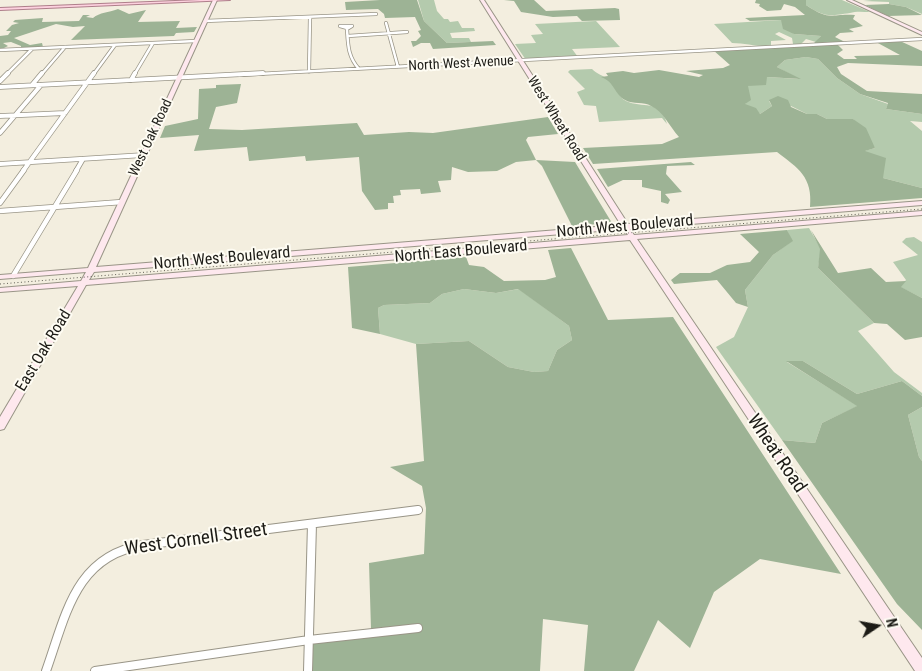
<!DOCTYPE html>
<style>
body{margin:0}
#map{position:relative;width:922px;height:671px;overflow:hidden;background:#f3eedf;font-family:"Roboto Condensed",sans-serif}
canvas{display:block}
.north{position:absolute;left:852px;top:601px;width:50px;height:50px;-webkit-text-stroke:4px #fefcf3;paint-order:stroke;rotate:78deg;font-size:14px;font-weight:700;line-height:20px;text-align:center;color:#1c1b16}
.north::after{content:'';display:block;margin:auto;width:18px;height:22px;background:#1c1b16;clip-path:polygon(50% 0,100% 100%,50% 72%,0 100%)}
</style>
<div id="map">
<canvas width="922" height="671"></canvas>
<div class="north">N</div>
</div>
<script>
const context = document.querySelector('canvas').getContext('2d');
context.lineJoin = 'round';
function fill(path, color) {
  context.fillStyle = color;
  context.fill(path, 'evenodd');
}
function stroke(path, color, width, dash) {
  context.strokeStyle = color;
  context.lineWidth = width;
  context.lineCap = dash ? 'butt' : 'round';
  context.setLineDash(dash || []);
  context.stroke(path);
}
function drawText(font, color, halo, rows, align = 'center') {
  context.font = font + ' "Roboto Condensed",sans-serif';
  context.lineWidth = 4;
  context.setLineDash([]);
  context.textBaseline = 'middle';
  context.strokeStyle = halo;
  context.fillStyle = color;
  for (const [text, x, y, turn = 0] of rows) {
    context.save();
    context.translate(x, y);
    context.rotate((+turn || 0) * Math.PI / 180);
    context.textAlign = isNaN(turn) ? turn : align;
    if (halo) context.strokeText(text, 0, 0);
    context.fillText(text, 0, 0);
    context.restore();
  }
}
const green = new Path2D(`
 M 418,0 L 434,0 L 437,11 L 444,19 L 448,19 L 450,22 L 458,21 L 462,28 L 474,28 L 475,31 L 450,33 L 452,38 L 469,38 L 471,42 L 447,43 L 424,21 Z
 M 806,0 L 842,0 L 870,12 C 863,12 856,11 850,13 C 829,16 826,18 806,5 Z
 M 872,0 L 922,0 L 922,14 L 906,7 L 889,4 L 889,2 L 863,1 Z
 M 781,20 L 794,34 L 821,36 L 816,42 L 806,39 L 800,45 L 793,44 L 792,38 L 779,32 L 775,34 L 786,40 L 771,41 L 771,46 C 757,47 745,43 732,43 L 714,24 Z
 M 596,21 L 620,47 L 572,49 L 578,57 L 526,60 L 515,44 L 536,43 L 531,35 L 543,34 L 535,24 Z
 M 806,57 L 818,59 L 837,78 L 860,94 L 888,104 L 886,109 L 922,114 L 922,122 L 910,121 L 922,131 L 922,188 L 883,178 L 864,151 L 875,148 L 853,119 L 827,119 L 817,114 L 807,114 L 791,106 L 769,101 L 772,106 L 760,114 L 745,105 L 748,86 L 767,77 L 799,79 L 777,67 L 785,60 Z
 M 592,69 C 597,74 603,76 609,79 C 616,85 618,97 626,101 C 642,109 660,98 667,124 L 662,118 L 599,122 L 596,106 L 584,105 L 577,92 L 585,89 L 568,72 L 570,70 Z
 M 809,228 L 821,249 L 818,268 L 874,323 L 858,331 L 894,372 L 922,393 L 922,396 L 902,381 L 857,394 L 803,361 L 787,362 L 858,406 L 822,423 L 815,443 L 782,440 L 716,347 L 734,337 L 748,307 L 745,290 L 773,255 L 792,241 L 787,230 Z
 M 914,237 L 922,242 L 922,298 L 900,287 L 906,280 L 893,262 L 918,255 L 902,242 L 906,238 Z
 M 464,289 L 496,293 L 519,289 L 569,326 L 572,340 L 557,350 L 548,371 L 534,372 L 508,367 L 469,341 L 416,344 L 380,334 L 378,308 L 384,305 L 430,303 L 442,294 Z
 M 922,407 L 922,461 L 919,457 L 908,415 Z`);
const forest = new Path2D(`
 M 380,0 L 417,0 L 424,21 L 447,43 L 493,41 L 496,45 L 433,49 L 430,43 L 421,43 L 413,47 L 411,41 L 416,41 L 421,36 L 418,31 L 421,30 L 415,17 L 385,18 L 384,14 L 378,9 L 346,10 L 345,2 Z
 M 504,0 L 534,0 L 546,11 L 615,8 L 619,9 L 620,20 L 582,21 L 577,16 L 553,17 L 521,12 L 514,1 Z
 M 756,0 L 806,0 L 806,5 C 831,22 830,13 855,15 L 853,19 L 863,26 L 849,29 L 854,32 L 840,33 L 835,37 L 845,42 L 836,43 L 843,50 L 837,54 L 844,59 L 857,59 L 854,56 L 900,55 L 876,42 L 900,41 L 922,51 L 922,66 L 848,63 L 837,67 L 841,74 L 867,91 L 922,94 L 922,114 L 886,109 L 888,103 L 860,94 L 837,78 L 818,59 L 806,57 L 785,60 L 777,67 L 801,79 L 767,77 L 766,85 L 748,86 L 751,100 L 745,104 L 756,108 L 760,114 L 772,106 L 769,100 L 778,96 L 788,100 L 791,107 L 807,114 L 817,114 L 827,119 L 853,119 L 866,128 L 875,148 L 865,151 L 886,158 L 883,178 L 922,188 L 922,198 L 810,207 C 813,177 798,168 777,152 L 593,164 L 583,148 L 662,144 L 679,137 C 669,126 664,112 651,106 C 644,101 633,105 625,100 C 614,94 615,82 601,77 L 608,76 L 606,73 L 623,71 L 634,73 L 659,70 L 699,77 L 703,75 L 686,71 L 723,68 L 730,65 L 713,50 L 811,46 L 821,36 L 794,34 L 783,29 L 781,20 L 750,21 L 745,18 L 805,15 L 795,7 L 784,4 L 781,10 L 767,11 L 759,6 L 760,4 L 755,3 Z
 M 889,4 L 906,7 L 922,15 L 888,16 L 865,5 Z
 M 118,9 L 129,14 L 146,10 L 138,22 L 180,21 L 176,28 L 197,27 L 194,32 L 176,33 L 174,36 L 71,40 L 85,26 L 73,27 L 56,24 L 14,38 L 30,45 L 42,43 L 43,47 L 21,49 L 21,46 L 11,42 L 3,43 L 8,46 L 0,50 L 0,36 L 8,35 L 11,31 L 6,31 L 12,25 L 19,23 L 13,22 L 15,20 L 43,18 L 42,22 L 79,21 L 83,15 L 90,15 L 86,17 L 93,18 C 100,12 108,13 118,9 Z
 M 241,84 L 237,103 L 216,107 L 209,129 L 242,130 L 357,123 L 364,135 L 409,132 L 433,133 L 548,117 L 558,134 L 528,137 L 526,140 L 536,160 L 575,162 L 612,223 L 572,226 L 542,166 L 536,160 L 516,162 L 497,171 L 468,172 L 452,167 L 451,180 L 438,181 L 441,192 L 421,194 L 420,189 L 400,190 L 401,195 L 393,196 L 394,203 L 388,203 L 388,209 L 375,210 L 362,191 L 359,157 L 306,161 L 305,156 L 249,161 L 247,147 L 194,151 L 199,135 L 160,138 L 165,126 L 198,119 L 199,89 L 216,88 L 216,85 Z
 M 691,162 L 695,165 L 667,166 L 666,174 L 682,192 L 665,194 L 670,200 L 668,204 L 661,202 L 661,191 L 642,187 L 642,180 L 623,180 L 608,187 L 597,169 Z
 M 787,230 L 793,241 L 773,255 L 745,290 L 748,307 L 736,303 L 717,280 L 674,284 L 671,280 L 680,273 L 710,273 L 727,265 L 750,262 L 759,252 L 740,234 Z
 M 811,230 L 838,273 L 871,268 L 886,282 L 906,281 L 901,287 L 922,298 L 922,337 L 905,340 L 887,324 L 874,323 L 818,268 L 820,249 Z
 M 571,248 L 608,320 L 673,317 L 841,574 L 760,559 L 714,592 L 690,648 L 658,620 L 634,671 L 584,671 L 588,625 L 543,619 L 540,671 L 309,671 L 309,642 L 371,629 L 369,563 L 424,554 L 426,508 L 422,486 L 390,467 L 424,461 L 416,344 L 469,341 L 508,367 L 534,372 L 548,371 L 557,350 L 572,340 L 569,326 L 518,289 L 496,293 L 464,289 L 442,294 L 430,303 L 384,305 L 378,308 L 380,334 L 352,328 L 348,267 L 466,257 L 469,265 L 484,267 L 504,281 L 545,280 L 556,277 L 548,250 Z
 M 786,361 L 803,361 L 857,394 L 902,381 L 922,396 L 922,407 L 908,415 L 919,457 L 922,461 L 922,630 L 897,604 L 782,440 L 815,443 L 822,423 L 857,406 Z`);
const streetFar3 = new Path2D(`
 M 205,21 L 376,14
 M 386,23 L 398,67
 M 347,28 L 340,26 L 352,26 L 347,29 C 348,45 348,57 359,69
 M 348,36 L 407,32
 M 0,50 L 196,41
 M 309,72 L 310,17
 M 6,75 L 32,49
 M 41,75 L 65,47
 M 93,75 L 115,45
 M 134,75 L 153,43
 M 239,75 L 922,39`);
const streetFar2 = new Path2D(`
 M 131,80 L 135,73
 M 0,81 L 8,73
 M 32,85 L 42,73
 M 0,87 L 263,73
 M 0,116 L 65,113
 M 0,133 L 41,85
 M 0,164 L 144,155
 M 23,171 L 94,73
 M 76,171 L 83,159`);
const streetFar1 = new Path2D(`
 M 0,203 L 24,170
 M 0,211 L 122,202
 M 13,276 L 77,170`);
const street = new Path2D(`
 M 46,671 C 66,615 75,556 143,545 L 418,510
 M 95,671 L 309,640 L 418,628
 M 308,671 L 312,524`);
const secondary = new Path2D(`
 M 213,0 L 217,0 L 96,267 L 621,225 L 480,0 L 484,0 L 628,224 L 922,201 L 922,205 L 630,229 L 634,235 L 922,211 L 922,215 L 637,239 L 922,658 L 922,671 L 915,671 L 630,240 L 86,285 L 4,429 L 0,430 L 0,417 L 78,286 L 0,292 L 0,288 L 81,281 L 86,272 L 0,279 L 0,275 L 88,268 ZM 624,229 L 628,235 L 89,280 L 94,272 Z
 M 847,0 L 852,0 L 922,32 L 922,35 Z`);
const primary = new Path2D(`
 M 200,0 L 230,0 L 0,10 L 0,8 Z`);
const rail = new Path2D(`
 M 0,284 L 922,209`);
const farStreetnames = [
 ["North West Avenue",461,64,-3],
 ["West Wheat Road",556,119,58],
 ["West Oak Road",151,138,-65]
];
const streetNames = [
 ["North West Boulevard",625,227,-5],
 ["North East Boulevard",461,252,-5],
 ["North West Boulevard",222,259,-5],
 ["East Oak Road",44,351,-59]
];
const nearStreetnames = [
 ["Wheat Road",776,454,56],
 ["West Cornell Street",196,540,-8]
];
fill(green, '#b4caad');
fill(forest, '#9db395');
stroke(streetFar3, '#999587', 4);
stroke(streetFar2, '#999587', 5.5);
stroke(streetFar1, '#999587', 6);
stroke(street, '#999587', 10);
stroke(secondary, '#999587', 2);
stroke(primary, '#ae7e8a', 2);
stroke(streetFar3, '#fff', 2.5);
stroke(streetFar2, '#fff', 4);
stroke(streetFar1, '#fff', 4.5);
stroke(street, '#fff', 8);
fill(secondary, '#fee8ee');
fill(primary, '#fdd1de');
stroke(rail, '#5f5c54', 1, [1, 2.5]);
drawText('14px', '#1c1b16', '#fefcf3', farStreetnames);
drawText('16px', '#1c1b16', '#fefcf3', streetNames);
drawText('19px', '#1c1b16', '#fefcf3', nearStreetnames);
</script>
